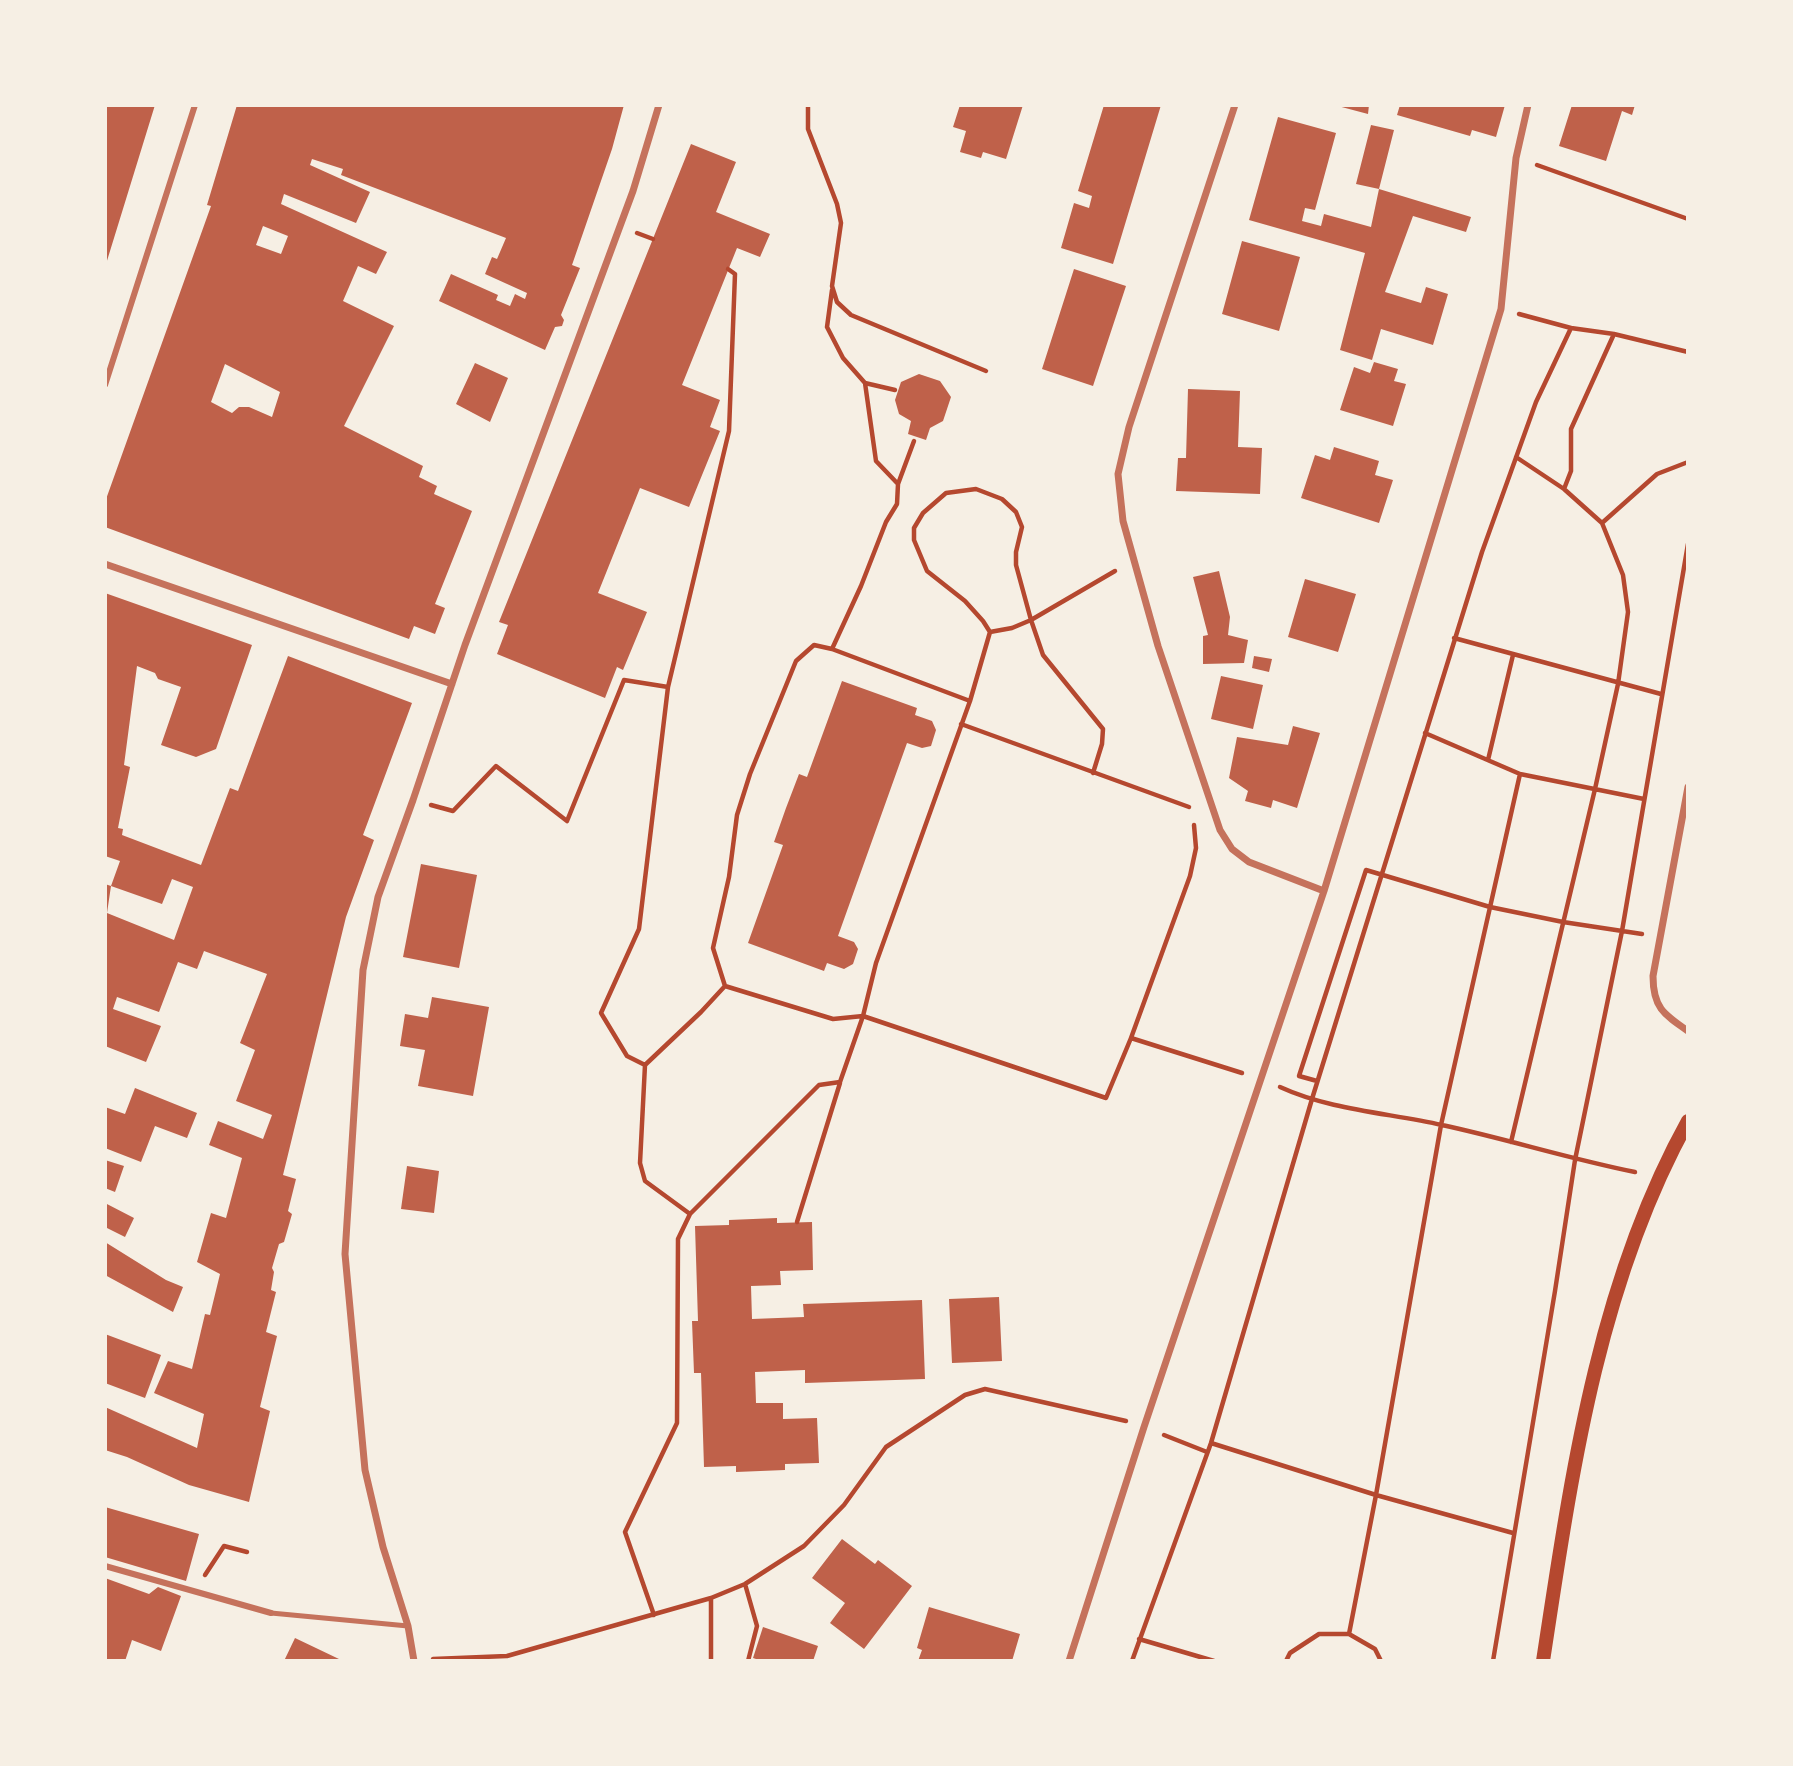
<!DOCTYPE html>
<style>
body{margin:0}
#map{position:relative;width:1793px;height:1766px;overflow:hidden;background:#f6efe4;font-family:Figtree,sans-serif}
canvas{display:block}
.frame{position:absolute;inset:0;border:107px solid #f6efe4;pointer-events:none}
</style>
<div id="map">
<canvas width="1793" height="1766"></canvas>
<div class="frame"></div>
</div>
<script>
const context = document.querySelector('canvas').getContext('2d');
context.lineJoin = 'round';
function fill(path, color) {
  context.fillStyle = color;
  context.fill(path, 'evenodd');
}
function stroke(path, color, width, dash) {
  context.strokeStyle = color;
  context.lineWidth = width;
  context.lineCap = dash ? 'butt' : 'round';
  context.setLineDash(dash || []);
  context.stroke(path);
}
const building = new Path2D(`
 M 105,105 L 155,105 L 106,264 L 105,264 Z
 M 237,105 L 624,105 L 612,149 L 572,265 L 580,268 L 561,315 L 564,320 L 562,326 L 555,327 L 545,350 L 439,301 L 451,274 L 498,295 L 496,300 L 510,306 L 515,294 L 525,299 L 527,293 L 485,274 L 492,257 L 497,259 L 506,238 L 341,175 L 343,169 L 312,159 L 310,165 L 370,192 L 356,223 L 284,194 L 281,204 L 387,252 L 376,274 L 358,266 L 343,301 L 394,326 L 344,426 L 423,466 L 419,477 L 437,486 L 434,494 L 472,511 L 435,604 L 445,608 L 435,634 L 414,626 L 409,639 L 105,527 L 105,502 L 211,206 L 207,205 ZM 263,226 L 288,236 L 281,254 L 256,245 ZM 225,364 L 280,392 L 272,417 L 249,407 L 239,407 L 232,413 L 211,402 Z
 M 960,105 L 1023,105 L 1006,159 L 983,152 L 981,158 L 960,152 L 966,131 L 953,127 Z
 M 1104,105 L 1161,105 L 1113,264 L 1061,248 L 1074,203 L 1089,208 L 1092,196 L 1078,191 Z
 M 1334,105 L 1369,105 L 1368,114 Z
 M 1400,105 L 1505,105 L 1496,137 L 1472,130 L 1470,136 L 1397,115 Z
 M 1572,105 L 1635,105 L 1632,115 L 1622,111 L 1606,161 L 1559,146 Z
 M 1278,117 L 1336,133 L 1315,210 L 1305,208 L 1302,221 L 1321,226 L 1324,214 L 1371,227 L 1379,189 L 1471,217 L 1466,232 L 1413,216 L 1385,292 L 1421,303 L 1426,287 L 1448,294 L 1433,345 L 1381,329 L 1372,360 L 1340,350 L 1365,253 L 1249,220 Z
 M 1371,125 L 1394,130 L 1379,189 L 1356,184 Z
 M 691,144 L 736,162 L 716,212 L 770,234 L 760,257 L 737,248 L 682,385 L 720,400 L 710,427 L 720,431 L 689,507 L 640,488 L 598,593 L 647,612 L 623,670 L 617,667 L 605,698 L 497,654 L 508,625 L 499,622 Z
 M 1242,241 L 1300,257 L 1279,331 L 1222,314 Z
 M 1074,269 L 1126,286 L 1093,386 L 1042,369 Z
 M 1374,362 L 1398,369 L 1394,381 L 1406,384 L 1393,426 L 1340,410 L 1354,367 L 1370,373 Z
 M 475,363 L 508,378 L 490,422 L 456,404 Z
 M 919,374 L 940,381 L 951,397 L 943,421 L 930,428 L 926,440 L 908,434 L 911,421 L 899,414 L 895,400 L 901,382 Z
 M 1188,389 L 1240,391 L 1238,447 L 1262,448 L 1260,494 L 1176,491 L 1178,458 L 1186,458 Z
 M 1334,447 L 1379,461 L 1375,475 L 1393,480 L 1379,523 L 1301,498 L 1315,455 L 1330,460 Z
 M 1219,571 L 1230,617 L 1228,635 L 1248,640 L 1244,663 L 1203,664 L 1203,636 L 1208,635 L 1193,577 Z
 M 1305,579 L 1356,594 L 1338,652 L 1288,637 Z
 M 105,593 L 252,645 L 216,749 L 196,757 L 161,745 L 181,687 L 158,679 L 155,673 L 137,666 L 124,765 L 130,767 L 118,828 L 123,829 L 122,835 L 201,865 L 230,788 L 238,791 L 288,656 L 412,703 L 363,835 L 374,840 L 346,917 L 283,1175 L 296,1179 L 288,1211 L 292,1214 L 284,1242 L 279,1244 L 272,1268 L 274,1272 L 271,1290 L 276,1292 L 266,1332 L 277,1336 L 260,1407 L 270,1411 L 249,1502 L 189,1485 L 127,1457 L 105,1450 L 105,1407 L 197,1448 L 204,1414 L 154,1393 L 168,1361 L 192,1369 L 205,1314 L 210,1315 L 220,1274 L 197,1262 L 211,1213 L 226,1218 L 242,1158 L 209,1145 L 218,1121 L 263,1139 L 272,1115 L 236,1101 L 255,1050 L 240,1043 L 267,974 L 204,951 L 197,969 L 178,962 L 159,1012 L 117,997 L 113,1009 L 161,1026 L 146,1062 L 105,1046 L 105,884 L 111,886 L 107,913 L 174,940 L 193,887 L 172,879 L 162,904 L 111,886 L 120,861 L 105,856 Z
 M 1254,656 L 1272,659 L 1269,672 L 1252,668 Z
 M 1221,676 L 1263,685 L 1253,729 L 1211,719 Z
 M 842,681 L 917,708 L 915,715 L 932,721 L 936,730 L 931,746 L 922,748 L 907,743 L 838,936 L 854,942 L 858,949 L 853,964 L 844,969 L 827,963 L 824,971 L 748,943 L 783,845 L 774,842 L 786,808 L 799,774 L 807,777 Z
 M 1293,726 L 1320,733 L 1297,808 L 1273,800 L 1271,808 L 1245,801 L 1248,791 L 1229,778 L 1237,737 L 1288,745 Z
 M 421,864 L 477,875 L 459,968 L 403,957 Z
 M 432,997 L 489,1007 L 473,1096 L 418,1086 L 425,1050 L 400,1046 L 405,1014 L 428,1018 Z
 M 135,1088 L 197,1113 L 187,1138 L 155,1126 L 141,1162 L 105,1148 L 105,1107 L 125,1114 Z
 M 105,1160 L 124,1166 L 115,1192 L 105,1188 Z
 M 407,1166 L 439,1171 L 434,1213 L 401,1209 Z
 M 105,1203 L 134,1218 L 125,1237 L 105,1227 Z
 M 777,1218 L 777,1223 L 812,1222 L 813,1270 L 780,1271 L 781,1285 L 751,1286 L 752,1319 L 804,1317 L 803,1304 L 922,1300 L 925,1379 L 805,1383 L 805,1370 L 755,1372 L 756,1403 L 783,1403 L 783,1419 L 817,1418 L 819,1463 L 785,1464 L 785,1470 L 736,1472 L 736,1466 L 704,1467 L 701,1373 L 694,1373 L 692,1321 L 698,1321 L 695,1226 L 729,1225 L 729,1220 Z
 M 105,1242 L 166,1280 L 183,1287 L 173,1312 L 105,1275 Z
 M 999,1297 L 1002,1361 L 952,1363 L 949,1299 Z
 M 105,1334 L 161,1355 L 145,1398 L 105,1383 Z
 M 105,1507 L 199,1534 L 186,1581 L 105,1557 Z
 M 842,1539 L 875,1564 L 878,1560 L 912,1586 L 864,1649 L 830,1623 L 845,1603 L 812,1578 Z
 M 105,1578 L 149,1594 L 158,1587 L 181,1596 L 161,1651 L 132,1640 L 125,1661 L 105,1661 Z
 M 929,1607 L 1020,1634 L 1012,1661 L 918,1661 L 922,1650 L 917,1648 Z
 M 763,1627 L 818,1646 L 813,1661 L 762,1661 L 753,1658 Z
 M 295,1638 L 339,1659 L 344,1661 L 284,1661 Z`);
const path = new Path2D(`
 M 808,105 L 808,129 L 837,204 L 841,223 L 832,286 L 837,302 L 851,315 L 986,371
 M 1537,165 L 1688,219
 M 637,233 L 653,239
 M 832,290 L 827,327 L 843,358 L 865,383 L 895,390
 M 1519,314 L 1571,328
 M 865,383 L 876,461 L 898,484
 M 1564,489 L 1571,471 L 1571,429 L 1614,334
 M 1602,523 L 1657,474 L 1688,462
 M 1454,638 L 1661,694
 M 832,649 L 861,586 L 886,522 L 897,504 L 898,484 L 914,441
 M 970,701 L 990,632 L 983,621 L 965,601 L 927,571 L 914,540 L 914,528 L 923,513 L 946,493 L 976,489 L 1002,499 L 1016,512 L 1022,527 L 1016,552 L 1016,565 L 1031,620 L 1012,628 L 990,632
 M 961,724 L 1189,807
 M 1425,733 L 1520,774 L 1644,799
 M 1488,760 L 1513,655
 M 1093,773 L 1102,744 L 1103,729 L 1043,655 L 1031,620 L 1115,571
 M 431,805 L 453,811 L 496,766 L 567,821 L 624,680 L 668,687
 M 725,986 L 833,1019 L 863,1016 L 1106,1098 L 1131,1038 L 1190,876 L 1196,848 L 1194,825
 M 1131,1038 L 1242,1073
 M 645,1065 L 627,1056 L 601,1013 L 639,929 L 668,687 L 729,431 L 735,274 L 728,269
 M 1317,1081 L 1299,1076 L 1366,870 L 1490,907 L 1563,922 L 1642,934
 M 1280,1087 C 1330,1110 1389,1113 1442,1125 C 1507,1139 1570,1159 1635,1172
 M 1511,1142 L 1595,789 L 1618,684 L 1628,612 L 1623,575 L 1602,523 L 1564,489 L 1516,457
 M 690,1214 L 645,1181 L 640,1163 L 645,1065 L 701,1012 L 725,986
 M 797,1222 L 840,1083
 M 1164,1435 L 1207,1452
 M 1211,1443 L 1376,1495 L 1513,1533
 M 205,1575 L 224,1546 L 247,1552
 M 745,1584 L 757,1626 L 748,1661
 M 654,1615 L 625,1532 L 677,1423 L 678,1239 L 690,1214 L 819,1085 L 840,1082 L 863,1016 L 876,963 L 970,701 L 832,649 L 814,645 L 796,661 L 750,774 L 737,815 L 729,877 L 713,948 L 725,986
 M 1349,1634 L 1376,1495 L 1441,1125 L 1520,774
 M 1139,1639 L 1214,1661
 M 433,1659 L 507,1656 L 711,1598 L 745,1584 L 804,1546 L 844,1505 L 886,1447 L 965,1395 L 985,1389 L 1126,1421
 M 711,1661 L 711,1598
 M 1132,1661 L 1211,1443 L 1312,1099 L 1482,552 L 1536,402 L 1571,328 L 1614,334 L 1688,352
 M 1286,1661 L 1290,1653 L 1319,1634 L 1349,1634 L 1375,1649 L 1381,1661
 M 1493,1661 L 1555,1291 L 1575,1160 L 1622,931 L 1688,544`);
const service = new Path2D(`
 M 271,1613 L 408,1626`);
const pedestrian = new Path2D(`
 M 105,385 L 195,105
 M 105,1566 L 271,1613`);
const minor = new Path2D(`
 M 1235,105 L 1129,427 L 1118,474 L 1123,521 L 1158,646 L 1220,830 L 1232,849 L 1249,862 L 1324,891
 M 105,564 L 452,684
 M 1688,787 L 1653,976 C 1653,1007 1663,1014 1688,1031
 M 414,1661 L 408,1626 L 383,1547 L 365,1470 L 345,1254 L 363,970 L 378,897 L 413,800 L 465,645 L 633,191 L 659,105
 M 1069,1661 L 1144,1427 L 1324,891 L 1501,309 L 1516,158 L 1528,105`);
const secondary = new Path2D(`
 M 1543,1661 C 1571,1478 1597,1285 1688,1121`);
fill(building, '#bf614a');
stroke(path, '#b5482f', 4.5);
stroke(service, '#c5725c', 5);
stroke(pedestrian, '#c5725c', 6);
stroke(minor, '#c5725c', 7);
stroke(secondary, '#b5482f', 14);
</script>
